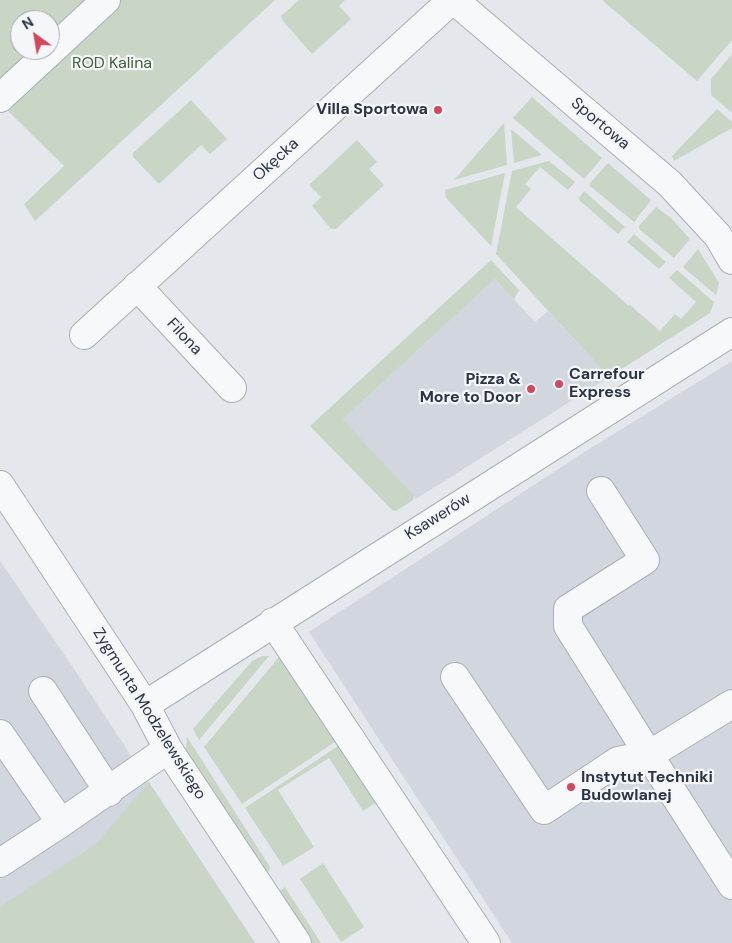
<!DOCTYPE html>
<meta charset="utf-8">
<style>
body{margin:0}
#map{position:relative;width:732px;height:943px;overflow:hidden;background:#e4e7ec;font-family:"DM Sans",sans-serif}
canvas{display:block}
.north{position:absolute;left:10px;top:10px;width:50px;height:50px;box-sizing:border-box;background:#f4f6f9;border:1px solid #a4a8b1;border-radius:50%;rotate:328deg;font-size:14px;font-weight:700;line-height:20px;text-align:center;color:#2b3445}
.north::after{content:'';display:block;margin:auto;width:18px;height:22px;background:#d1495b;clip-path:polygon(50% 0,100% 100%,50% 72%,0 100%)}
</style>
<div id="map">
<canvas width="732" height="943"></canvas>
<div class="north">N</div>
</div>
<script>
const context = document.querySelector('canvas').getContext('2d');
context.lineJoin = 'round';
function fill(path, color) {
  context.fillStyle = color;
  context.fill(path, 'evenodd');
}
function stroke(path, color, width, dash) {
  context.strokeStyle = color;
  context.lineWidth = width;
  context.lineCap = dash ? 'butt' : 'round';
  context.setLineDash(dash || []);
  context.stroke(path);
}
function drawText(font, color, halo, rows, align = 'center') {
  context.font = font + ' "DM Sans",sans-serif';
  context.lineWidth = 4.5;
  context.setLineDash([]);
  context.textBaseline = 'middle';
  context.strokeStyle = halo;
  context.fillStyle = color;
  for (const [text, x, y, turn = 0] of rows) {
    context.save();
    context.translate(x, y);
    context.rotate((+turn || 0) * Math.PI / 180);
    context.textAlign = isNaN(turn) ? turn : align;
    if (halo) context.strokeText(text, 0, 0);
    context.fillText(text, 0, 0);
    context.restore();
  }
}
const built = new Path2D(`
 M 495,279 L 535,322 L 548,311 L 609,377 L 416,499 L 343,419 Z
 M 732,361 L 732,943 L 512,943 L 309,632 L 586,451 Z
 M 0,561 L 70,663 L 255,943 L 0,943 Z`);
const green = new Path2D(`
 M 0,0 L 275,0 L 35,221 L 24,204 L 64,166 L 3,106 L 0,109 ZM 20,20 L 50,20 L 50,50 L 20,50 Z
 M 299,0 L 345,0 L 339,6 L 351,19 L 312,54 L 283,21 L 281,16 Z
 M 602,0 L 732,0 L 732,40 L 697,81 Z
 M 732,54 L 732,113 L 711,95 L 711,79 Z
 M 532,97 L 602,158 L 584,179 L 513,118 Z
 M 191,100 L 227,139 L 210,154 L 201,145 L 159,184 L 133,157 L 133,153 Z
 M 717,109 L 732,122 L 732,128 L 674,161 L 672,156 Z
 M 504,123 L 507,165 L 454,180 Z
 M 511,129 L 542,155 L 514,163 Z
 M 357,140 L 377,162 L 369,169 L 384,185 L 336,229 L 331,229 L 312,206 L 321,197 L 309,185 Z
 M 549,161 L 575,182 L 568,190 L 540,167 L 525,184 L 531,189 L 516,207 L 629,306 L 630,305 L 660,331 L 675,314 L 681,319 L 696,302 L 669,278 L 677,270 L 714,302 L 710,313 L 609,377 L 496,254 L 512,171 Z
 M 608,163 L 651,200 L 634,222 L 590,186 L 590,183 Z
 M 505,173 L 491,246 L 446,198 L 445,190 Z
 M 584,191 L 625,227 L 618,234 L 578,199 Z
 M 656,207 L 671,218 L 690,239 L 674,258 L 639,229 L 639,226 Z
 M 634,234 L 666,262 L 659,269 L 627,242 Z
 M 698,249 L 719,283 L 716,295 L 683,267 Z
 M 491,260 L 519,290 L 514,300 L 495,279 L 343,419 L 414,496 L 413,500 L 396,511 L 392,510 L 310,426 Z
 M 262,656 L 269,656 L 199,740 L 193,729 L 252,661 Z
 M 279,657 L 288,660 L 341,738 L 242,804 L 204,747 Z
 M 187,737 L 270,867 L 269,871 L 263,872 L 185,756 Z
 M 344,742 L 382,799 L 363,811 L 329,758 L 278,790 L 314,847 L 283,866 L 245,808 Z
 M 149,782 L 255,943 L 0,943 L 0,907 L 96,844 Z
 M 323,863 L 364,927 L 341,942 L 300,879 Z
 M 285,887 L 321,943 L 306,943 L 275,894 Z`);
const minor = new Path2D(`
 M 454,0 L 670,184 L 718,236 L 732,260
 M 0,98 L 106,0
 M 137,286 L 232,388
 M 84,335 L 452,0
 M 0,485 L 145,705 L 168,749 L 297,943
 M 273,622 L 486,943
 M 455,677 L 544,810 L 618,761 L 649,755 L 568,626 L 568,609 L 645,560 L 601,491
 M 43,691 L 109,792
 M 732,704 L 649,755 L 732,885
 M 145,705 L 732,332
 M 0,734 L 61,823 L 0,863
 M 61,823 L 168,749`);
const markers = [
 [438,110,5,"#d1495b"],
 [559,384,5,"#d1495b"],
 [531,389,5,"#d1495b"],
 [571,787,5,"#d1495b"]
];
const parkNames = [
 ["ROD Kalina",112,64]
];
const poiNames = [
 ["Villa Sportowa",428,110],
 ["Carrefour",569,375,"left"],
 ["Express",569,393,"left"],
 ["Pizza &",521,380],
 ["More to Door",521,398],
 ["Instytut Techniki",581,778,"left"],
 ["Budowlanej",581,796,"left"]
];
const streetNames = [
 ["Sportowa",600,124,40],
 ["Okęcka",276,160,-42],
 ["Filona",184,337,47],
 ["Ksawerów",438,517,-32],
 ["Zygmunta Modzelewskiego",149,714,58]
];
fill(built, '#d2d6de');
fill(green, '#c9d6c5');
stroke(minor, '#a9aeb7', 30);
stroke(minor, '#f7f8fa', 28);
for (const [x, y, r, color] of markers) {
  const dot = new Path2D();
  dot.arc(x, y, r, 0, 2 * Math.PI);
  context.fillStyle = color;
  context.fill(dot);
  stroke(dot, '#f4f6f9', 2);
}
drawText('16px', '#3f6138', '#f4f6f9', parkNames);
drawText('bold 16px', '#2b3445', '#f4f6f9', poiNames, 'right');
drawText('16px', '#2b3445', '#f4f6f9', streetNames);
</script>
